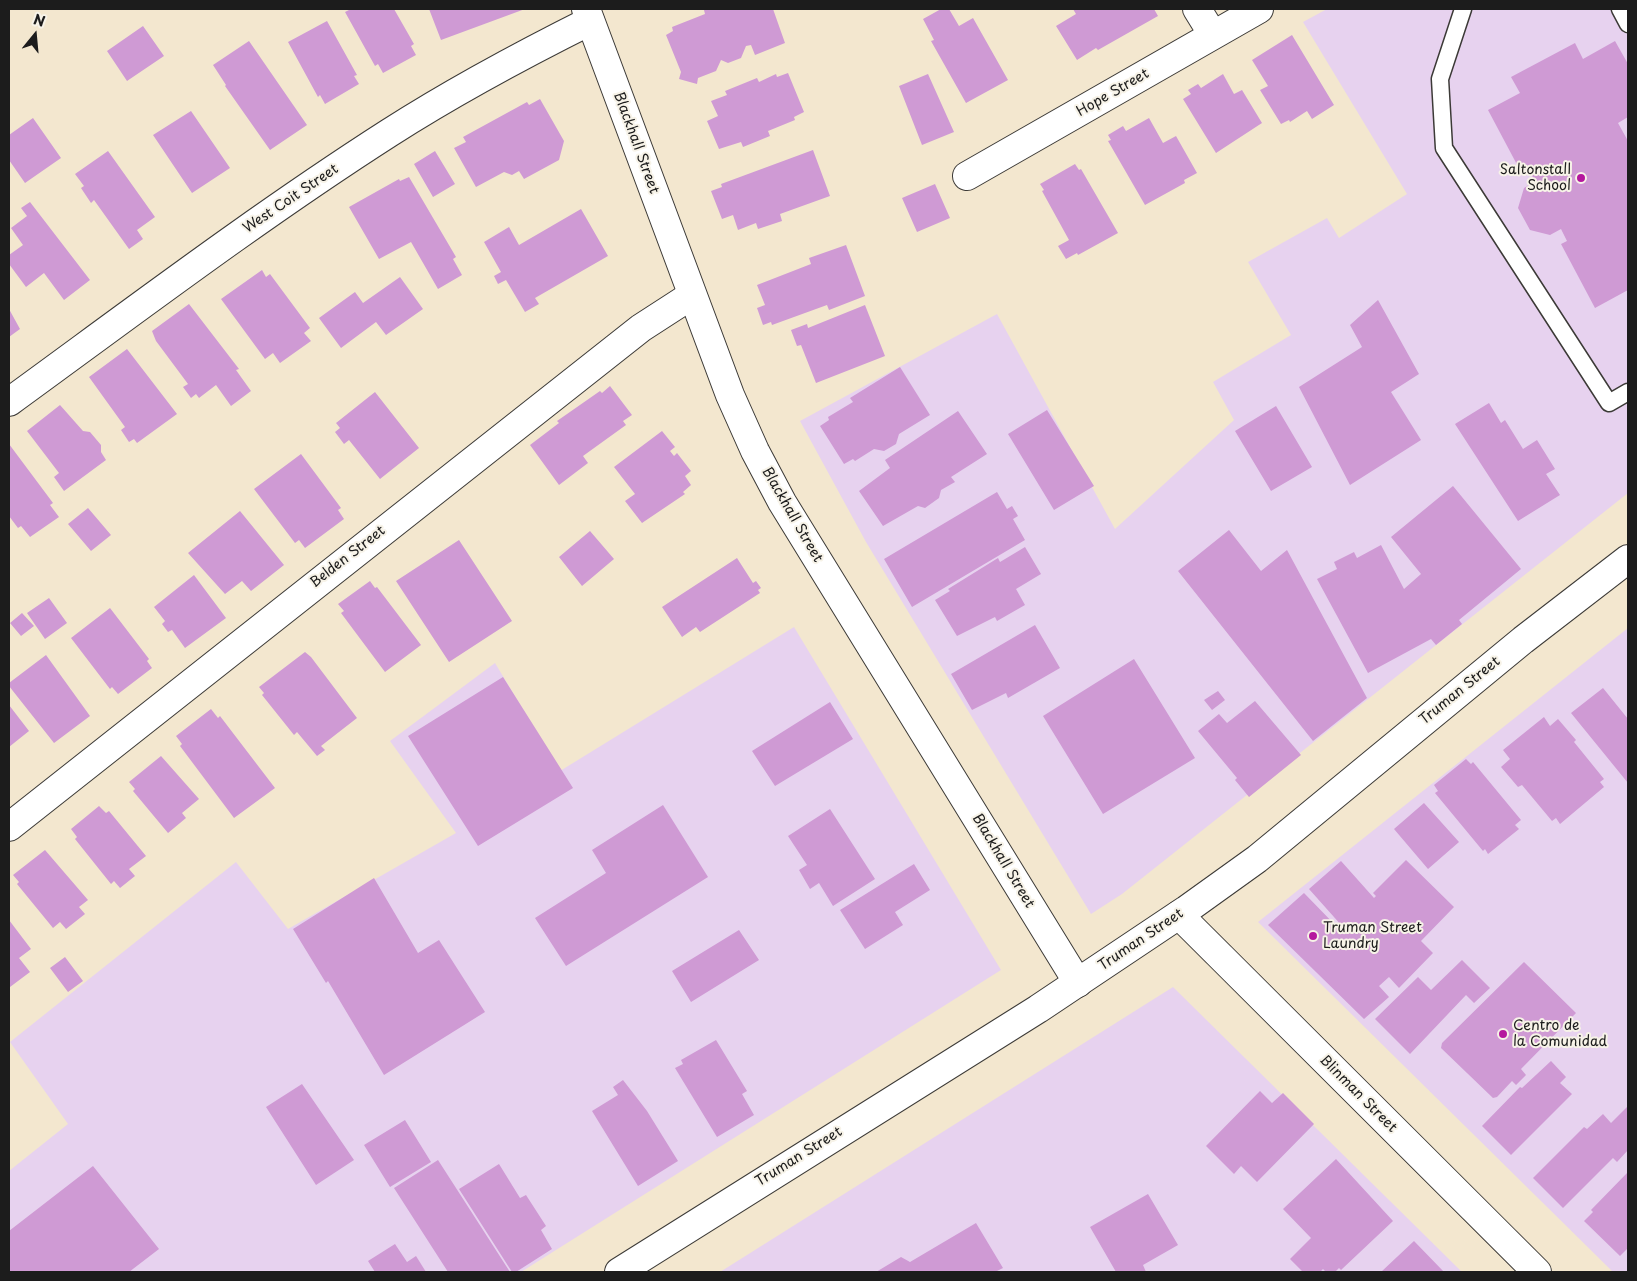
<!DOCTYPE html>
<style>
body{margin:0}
#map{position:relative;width:1637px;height:1281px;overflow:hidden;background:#f3e7cf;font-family:"Playpen Sans",sans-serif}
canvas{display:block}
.frame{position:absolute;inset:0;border:10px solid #1c1c1c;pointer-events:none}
.north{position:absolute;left:10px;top:10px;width:50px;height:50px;-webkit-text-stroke:4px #f7f3e8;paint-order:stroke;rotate:17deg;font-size:14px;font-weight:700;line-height:20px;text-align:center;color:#1c1c1c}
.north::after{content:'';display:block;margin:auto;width:18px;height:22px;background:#1c1c1c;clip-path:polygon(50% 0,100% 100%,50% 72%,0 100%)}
</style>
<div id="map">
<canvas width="1637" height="1281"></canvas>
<div class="frame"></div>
<div class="north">N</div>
</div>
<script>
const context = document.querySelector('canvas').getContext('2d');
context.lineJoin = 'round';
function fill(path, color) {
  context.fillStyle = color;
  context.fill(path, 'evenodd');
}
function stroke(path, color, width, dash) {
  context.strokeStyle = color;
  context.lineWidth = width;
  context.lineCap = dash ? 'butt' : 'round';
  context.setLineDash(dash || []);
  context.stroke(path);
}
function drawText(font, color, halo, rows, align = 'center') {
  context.font = font + ' "Playpen Sans",sans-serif';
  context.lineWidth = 4;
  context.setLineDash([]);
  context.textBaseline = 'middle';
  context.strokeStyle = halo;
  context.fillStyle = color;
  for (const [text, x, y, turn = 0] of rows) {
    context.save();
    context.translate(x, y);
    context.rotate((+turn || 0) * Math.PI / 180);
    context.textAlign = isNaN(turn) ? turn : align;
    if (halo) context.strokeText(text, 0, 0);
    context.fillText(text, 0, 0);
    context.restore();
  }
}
const built = new Path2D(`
 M 1327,9 L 1628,9 L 1628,493 L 1122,894 L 1091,914 L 866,542 L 800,421 L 997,314 L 1115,529 L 1234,420 L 1213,382 L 1291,335 L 1248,262 L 1327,218 L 1339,238 L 1407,194 L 1303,22 Z
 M 794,627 L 1001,970 L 521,1272 L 9,1272 L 9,1171 L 68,1124 L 10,1042 L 236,862 L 288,929 L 456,833 L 390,741 L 495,663 L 560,771 Z
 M 1628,628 L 1628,1272 L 1613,1272 L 1258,922 Z
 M 1173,987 L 1462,1272 L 720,1272 Z`);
const building = new Path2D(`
 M 351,9 L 394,9 L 414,44 L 411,46 L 416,55 L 383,73 L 378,64 L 375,66 L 345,12 Z
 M 429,9 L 525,9 L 441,40 Z
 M 706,9 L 773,9 L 785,43 L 755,55 L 751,45 L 746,46 L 741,58 L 728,63 L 721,60 L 716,71 L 698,78 L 697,84 L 679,79 L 681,72 L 666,35 L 673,31 L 672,27 L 705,14 L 704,10 Z
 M 941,9 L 949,9 L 959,26 L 973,18 L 1008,80 L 966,103 L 931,41 L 934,40 L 923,19 Z
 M 1073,9 L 1154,9 L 1158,16 L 1098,50 L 1096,48 L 1077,60 L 1056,26 L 1076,14 Z
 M 327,21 L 357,75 L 354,76 L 359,84 L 325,104 L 320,95 L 318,97 L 288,42 Z
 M 143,26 L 164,56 L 127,81 L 107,51 Z
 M 1292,35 L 1334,105 L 1312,119 L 1307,111 L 1290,122 L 1289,120 L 1281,124 L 1260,90 L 1268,86 L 1252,60 Z
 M 249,41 L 307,125 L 270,150 L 225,86 L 226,85 L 213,65 Z
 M 1615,41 L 1628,64 L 1628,117 L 1618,123 L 1628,141 L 1628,290 L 1595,308 L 1561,244 L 1567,241 L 1561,229 L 1550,235 L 1530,230 L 1518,208 L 1524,188 L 1535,181 L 1529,170 L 1522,174 L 1488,110 L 1520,93 L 1511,77 L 1575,43 L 1583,59 Z
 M 788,73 L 804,112 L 794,117 L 795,120 L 768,131 L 770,136 L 743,147 L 741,142 L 719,149 L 707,121 L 718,116 L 711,101 L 727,95 L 725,91 L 757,78 L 759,82 L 776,74 L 777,77 Z
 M 928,74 L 954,132 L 922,145 L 899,86 Z
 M 1223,74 L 1234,94 L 1242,90 L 1262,123 L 1216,153 L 1183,99 L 1191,94 L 1188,90 L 1198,84 L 1201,88 Z
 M 540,99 L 564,141 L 559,160 L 524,179 L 519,171 L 512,175 L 504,172 L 476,187 L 454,148 L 466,142 L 463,137 L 527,102 L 529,105 Z
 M 191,111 L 230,168 L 192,193 L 153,135 Z
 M 33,118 L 61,158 L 25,183 L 9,160 L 9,135 Z
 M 1149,118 L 1163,143 L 1176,136 L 1197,173 L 1184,180 L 1185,183 L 1145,205 L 1108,141 L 1111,140 L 1108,135 L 1123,126 L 1126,131 Z
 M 813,150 L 830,196 L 780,214 L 782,221 L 758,229 L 756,223 L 738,230 L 733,215 L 722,219 L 711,191 L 722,187 L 721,184 Z
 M 108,151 L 155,217 L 137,230 L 143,239 L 129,249 L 94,200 L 91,203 L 81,188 L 84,186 L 75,174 Z
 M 435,151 L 455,184 L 433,197 L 414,164 Z
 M 1075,164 L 1079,170 L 1081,169 L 1118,233 L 1078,255 L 1077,253 L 1066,259 L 1058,246 L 1069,240 L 1042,191 L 1044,190 L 1040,184 Z
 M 409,177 L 456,257 L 453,259 L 462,275 L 438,289 L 411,242 L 379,259 L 349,207 L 399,179 L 400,181 Z
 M 935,184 L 950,218 L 917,232 L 902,198 Z
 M 30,202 L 90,280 L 64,300 L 44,273 L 26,287 L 9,264 L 9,255 L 23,245 L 11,228 L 27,216 L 21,208 Z
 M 581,209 L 608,256 L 535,298 L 539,304 L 525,312 L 506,280 L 498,284 L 494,276 L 501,272 L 484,242 L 509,227 L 519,245 Z
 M 846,245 L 865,296 L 829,310 L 827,305 L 772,325 L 771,322 L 763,325 L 757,308 L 765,305 L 757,285 L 811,264 L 809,258 Z
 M 262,270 L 266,277 L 270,274 L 310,328 L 304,333 L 311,341 L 280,363 L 273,353 L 265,359 L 221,299 Z
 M 400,277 L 423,309 L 386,335 L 376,322 L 341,348 L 319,318 L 355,292 L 363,303 Z
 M 1378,300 L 1419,374 L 1391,392 L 1421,440 L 1350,485 L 1299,387 L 1362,347 L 1350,325 Z
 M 189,304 L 239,369 L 236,370 L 251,391 L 231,406 L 216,385 L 199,398 L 196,394 L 191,398 L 183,387 L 188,384 L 156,341 L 152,331 Z
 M 865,305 L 885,356 L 816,383 L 801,345 L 797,346 L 791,330 L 807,324 L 808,328 Z
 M 9,309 L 20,329 L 9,337 Z
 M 127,349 L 177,414 L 137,443 L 134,439 L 129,442 L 121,430 L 125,427 L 89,377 Z
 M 900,367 L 930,415 L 899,434 L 896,444 L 884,451 L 874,449 L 855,461 L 853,459 L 844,464 L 820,426 L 829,420 L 828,417 L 853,402 L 850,398 Z
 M 610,386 L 632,415 L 623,421 L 626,425 L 583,456 L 588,463 L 559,485 L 530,445 L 559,423 L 557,421 L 600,391 L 602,393 Z
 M 375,392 L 419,448 L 380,479 L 349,440 L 344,444 L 335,432 L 340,428 L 336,423 Z
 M 1489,403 L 1501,423 L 1505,420 L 1523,449 L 1537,440 L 1555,469 L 1546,474 L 1560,495 L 1518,521 L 1455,424 Z
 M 60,405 L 83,431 L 90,432 L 101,445 L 101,452 L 106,460 L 64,491 L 54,477 L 59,473 L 27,431 Z
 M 1276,406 L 1312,467 L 1271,491 L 1235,431 Z
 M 1047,410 L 1094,486 L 1054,510 L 1008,434 Z
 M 958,411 L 987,454 L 951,477 L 955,482 L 941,490 L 939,498 L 925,508 L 918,506 L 883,526 L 859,491 L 890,468 L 885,460 Z
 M 662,431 L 675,447 L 670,451 L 674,456 L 677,453 L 691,471 L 685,476 L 691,485 L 683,492 L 685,494 L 642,523 L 625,501 L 635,494 L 614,467 Z
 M 9,444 L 53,503 L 50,505 L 59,517 L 30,537 L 21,526 L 18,528 L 9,516 Z
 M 301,454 L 341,508 L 338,510 L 344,519 L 305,548 L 299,540 L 295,543 L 254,489 Z
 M 1453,486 L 1521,569 L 1459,620 L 1462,624 L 1436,645 L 1431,639 L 1368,673 L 1317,579 L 1337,569 L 1334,562 L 1354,552 L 1357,558 L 1381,545 L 1404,589 L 1421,574 L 1391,537 Z
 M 997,492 L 1007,509 L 1012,506 L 1018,516 L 1013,519 L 1025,540 L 912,607 L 884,559 Z
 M 88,508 L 111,535 L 91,551 L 68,524 Z
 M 240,511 L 284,565 L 251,591 L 242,581 L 225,594 L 188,553 Z
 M 1229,530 L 1261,571 L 1287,550 L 1367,698 L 1313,741 L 1178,571 Z
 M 590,531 L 614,559 L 582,586 L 559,557 Z
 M 459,540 L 512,621 L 449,662 L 396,581 Z
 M 1025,547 L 1041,574 L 1016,589 L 1025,605 L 997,621 L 995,617 L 957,636 L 935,600 L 950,591 L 948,589 L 998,558 L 1000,562 Z
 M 737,558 L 753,583 L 756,581 L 761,588 L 758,590 L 760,593 L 700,632 L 696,627 L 682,637 L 662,607 Z
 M 194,575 L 226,618 L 185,648 L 172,630 L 168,632 L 162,624 L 165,621 L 154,607 Z
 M 370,581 L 375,588 L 377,587 L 421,645 L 385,672 L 341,613 L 344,611 L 338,604 Z
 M 49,598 L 67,623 L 45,639 L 27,613 Z
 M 110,608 L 149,659 L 147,661 L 152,668 L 118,694 L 112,687 L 110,689 L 71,638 Z
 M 22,613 L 34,626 L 21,636 L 10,623 Z
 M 1035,625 L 1060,668 L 1008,698 L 1006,693 L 972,710 L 951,674 Z
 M 305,652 L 311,657 L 357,718 L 321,746 L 325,750 L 317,756 L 297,732 L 294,735 L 262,695 L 264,693 L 259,687 Z
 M 46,655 L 90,716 L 54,743 L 9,686 L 9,683 Z
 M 1134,659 L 1195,758 L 1103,814 L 1043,716 Z
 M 503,677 L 573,788 L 478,846 L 408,736 Z
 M 1603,688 L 1628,719 L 1628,783 L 1571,713 Z
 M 1218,691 L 1225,700 L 1212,710 L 1204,700 Z
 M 1255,701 L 1301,755 L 1249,797 L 1235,780 L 1237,778 L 1198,731 L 1219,714 L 1227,723 Z
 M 830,702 L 853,739 L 775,786 L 752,751 Z
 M 9,705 L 29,731 L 9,747 Z
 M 211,709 L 218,718 L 220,716 L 275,788 L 234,818 L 180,746 L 182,744 L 176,736 Z
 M 1544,717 L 1550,726 L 1558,719 L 1576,740 L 1574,742 L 1604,779 L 1600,782 L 1604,787 L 1560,824 L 1556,818 L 1552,821 L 1522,785 L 1518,787 L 1501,767 L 1510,759 L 1503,750 Z
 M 161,756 L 199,799 L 182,813 L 186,818 L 168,833 L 133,791 L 135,789 L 129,782 Z
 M 1466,759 L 1471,764 L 1473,762 L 1521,820 L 1515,825 L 1519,829 L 1488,854 L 1485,849 L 1483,851 L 1435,793 L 1438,791 L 1434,785 Z
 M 1424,803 L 1459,842 L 1428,869 L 1394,829 Z
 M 663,805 L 708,877 L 566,966 L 535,918 L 606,873 L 592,850 Z
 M 99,806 L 106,813 L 109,811 L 146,856 L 129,869 L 135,876 L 120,888 L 114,881 L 111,884 L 75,839 L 77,837 L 71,829 Z
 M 830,809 L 875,879 L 833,906 L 819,883 L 810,889 L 799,870 L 807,865 L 788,836 Z
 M 45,850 L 88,900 L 79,907 L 85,914 L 66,929 L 60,922 L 53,928 L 17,884 L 19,882 L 13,875 Z
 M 1406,860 L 1454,907 L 1421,941 L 1433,953 L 1399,988 L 1389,977 L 1379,986 L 1389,997 L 1364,1019 L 1268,925 L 1304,893 L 1339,929 L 1342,926 L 1309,889 L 1341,861 L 1374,898 L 1376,896 L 1373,893 Z
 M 914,864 L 930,890 L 895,912 L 903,925 L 865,949 L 840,910 Z
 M 374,878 L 418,953 L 439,940 L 485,1012 L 384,1075 L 328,981 L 326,983 L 293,929 Z
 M 9,920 L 31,949 L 19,958 L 30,972 L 10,987 Z
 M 739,930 L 759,960 L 691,1002 L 672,971 Z
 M 65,957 L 83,981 L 68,992 L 50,968 Z
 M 1462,960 L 1490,988 L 1474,1003 L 1466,995 L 1410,1054 L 1375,1019 L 1418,977 L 1431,990 Z
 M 1524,962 L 1576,1013 L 1521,1069 L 1526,1075 L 1516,1085 L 1512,1081 L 1497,1097 L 1493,1098 L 1441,1048 L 1442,1043 Z
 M 716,1040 L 747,1091 L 742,1094 L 754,1115 L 717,1137 L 675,1068 L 683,1064 L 681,1060 Z
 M 1551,1061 L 1566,1077 L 1560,1083 L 1572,1094 L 1511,1155 L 1482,1126 L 1520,1087 L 1522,1088 Z
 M 623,1080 L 647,1111 L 678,1161 L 638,1186 L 592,1111 L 618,1095 L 613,1087 Z
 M 302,1084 L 354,1160 L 316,1185 L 266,1107 Z
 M 1260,1091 L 1272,1103 L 1283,1093 L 1314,1124 L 1257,1182 L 1241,1166 L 1234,1174 L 1206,1146 Z
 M 1628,1106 L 1628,1150 L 1617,1162 L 1613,1158 L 1563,1208 L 1533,1178 L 1584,1127 L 1587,1129 L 1603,1114 L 1611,1123 Z
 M 405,1120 L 431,1162 L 390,1187 L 364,1145 Z
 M 1336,1159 L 1393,1221 L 1341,1270 L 1339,1268 L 1335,1272 L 1326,1272 L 1323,1269 L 1320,1272 L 1303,1272 L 1290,1259 L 1311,1238 L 1283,1209 Z
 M 438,1160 L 510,1272 L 448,1272 L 394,1188 Z
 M 499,1164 L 520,1198 L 526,1195 L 546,1226 L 541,1230 L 552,1249 L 516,1272 L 512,1272 L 459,1189 Z
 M 93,1166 L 159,1249 L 129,1272 L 9,1272 L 9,1231 Z
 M 1628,1172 L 1628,1248 L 1620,1256 L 1584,1221 L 1593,1212 L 1591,1210 Z
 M 1148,1194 L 1178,1245 L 1143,1265 L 1146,1272 L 1116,1272 L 1090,1227 Z
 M 976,1223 L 1003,1268 L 995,1272 L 876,1272 L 901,1257 L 910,1262 Z
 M 1414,1241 L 1444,1272 L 1381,1272 Z
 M 395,1244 L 407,1262 L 416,1256 L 426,1272 L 375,1272 L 368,1261 Z`);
const service = new Path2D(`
 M 1463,9 L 1440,79 L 1444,148 L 1609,403 L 1628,392
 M 1620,9 L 1628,24`);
const minor = new Path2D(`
 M 1197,9 L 1213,35
 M 967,176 L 1259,9
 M 9,402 C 134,311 258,217 389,133 C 453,92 522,55 590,21
 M 9,827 L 641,328 L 692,295`);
const tertiary = new Path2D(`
 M 586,9 L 730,395 L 755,451 L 782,502 L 1078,983
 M 1179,915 L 1537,1272`);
const primary = new Path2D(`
 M 619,1272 L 1038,1009 L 1186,910 L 1257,859 L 1523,640 L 1628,559`);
const markers = [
 [1581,178,5,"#b5179e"],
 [1313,936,5,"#b5179e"],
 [1503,1034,5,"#b5179e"]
];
const streetNames = [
 ["Hope Street",1113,93,-30],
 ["Blackhall Street",636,143,70],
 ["West Coit Street",291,199,-34],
 ["Blackhall Street",792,515,60],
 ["Belden Street",348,557,-38],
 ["Truman Street",1460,691,-39],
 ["Blackhall Street",1003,861,59],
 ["Truman Street",1141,940,-34],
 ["Blinman Street",1358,1094,45],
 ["Truman Street",799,1157,-32]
];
const poiNames = [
 ["Saltonstall",1571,170,"right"],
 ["School",1571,186,"right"],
 ["Truman Street",1323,928],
 ["Laundry",1323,944],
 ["Centro de",1513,1026],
 ["la Comunidad",1513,1042]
];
fill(built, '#e7d2ef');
fill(building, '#cf9ad4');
stroke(service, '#3c3a37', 19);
stroke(minor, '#3c3a37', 30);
stroke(tertiary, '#3c3a37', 30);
stroke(primary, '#3c3a37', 30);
stroke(service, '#fff', 16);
stroke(minor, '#fff', 28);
stroke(tertiary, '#fff', 28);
stroke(primary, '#fff', 28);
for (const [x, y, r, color] of markers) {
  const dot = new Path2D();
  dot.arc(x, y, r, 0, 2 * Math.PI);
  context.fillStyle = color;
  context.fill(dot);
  stroke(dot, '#f7f3e8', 2);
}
drawText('14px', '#1c1c1c', '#f7f3e8', streetNames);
drawText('14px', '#1c1c1c', '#f7f3e8', poiNames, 'left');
</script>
